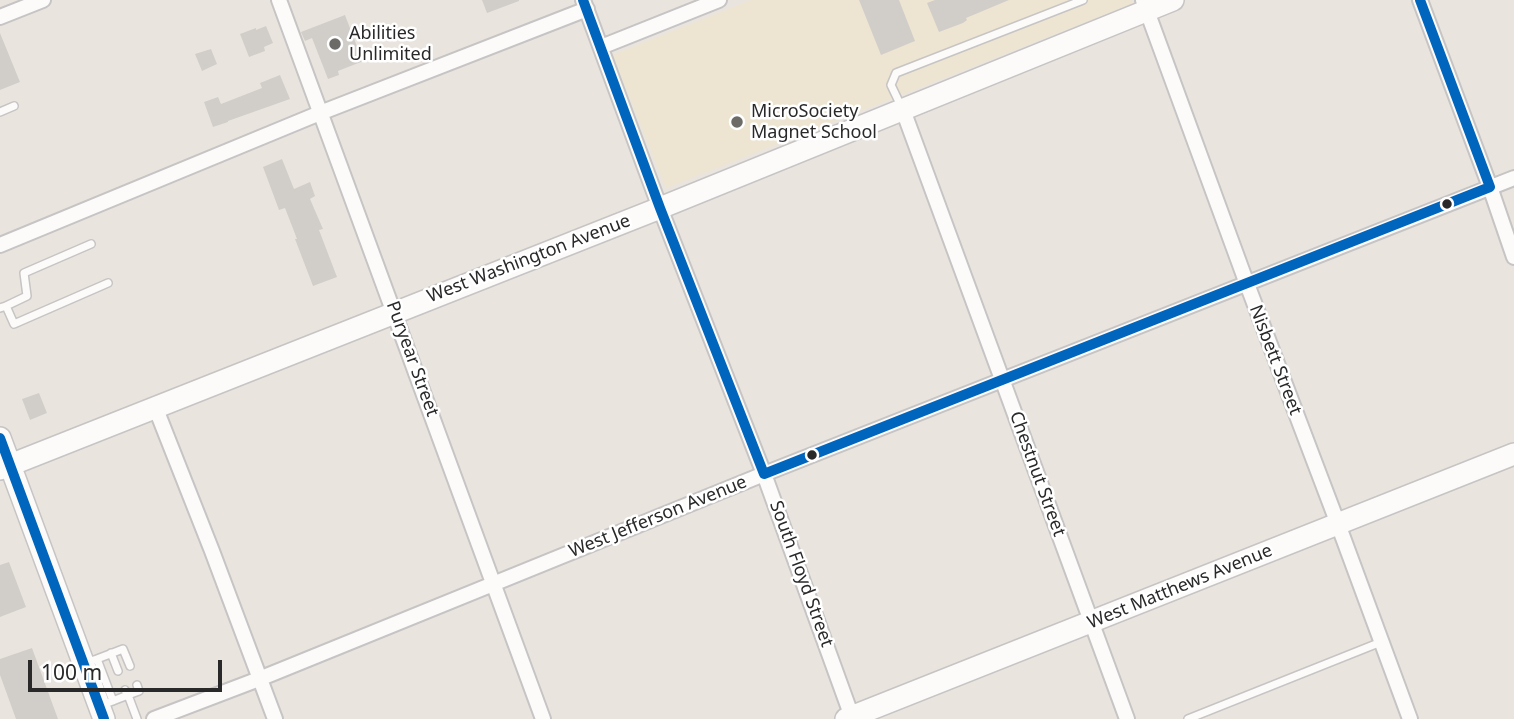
<!DOCTYPE html>
<style>
body{margin:0}
#map{position:relative;width:1514px;height:719px;overflow:hidden;background:#e9e5de;font-family:"Noto Sans",sans-serif}
canvas{display:block}
.scale{position:absolute;left:28px;top:660px;width:194px;height:32px;box-sizing:border-box;border:4px solid #292929;border-top:0;padding-left:9px;font-size:21px;line-height:24px;white-space:nowrap;color:#292929;-webkit-text-stroke:5px #fff;paint-order:stroke}
</style>
<div id="map">
<canvas width="1514" height="719"></canvas>
<div class="scale">100 m</div>
</div>
<script>
const context = document.querySelector('canvas').getContext('2d');
context.lineJoin = 'round';
function fill(path, color) {
  context.fillStyle = color;
  context.fill(path, 'evenodd');
}
function stroke(path, color, width, dash) {
  context.strokeStyle = color;
  context.lineWidth = width;
  context.lineCap = dash ? 'butt' : 'round';
  context.setLineDash(dash || []);
  context.stroke(path);
}
function drawText(font, color, halo, rows, align = 'center') {
  context.font = font + ' "Noto Sans",sans-serif';
  context.lineWidth = 5;
  context.setLineDash([]);
  context.textBaseline = 'middle';
  context.strokeStyle = halo;
  context.fillStyle = color;
  for (const [text, x, y, turn = 0] of rows) {
    context.save();
    context.translate(x, y);
    context.rotate((+turn || 0) * Math.PI / 180);
    context.textAlign = isNaN(turn) ? turn : align;
    if (halo) context.strokeText(text, 0, 0);
    context.fillText(text, 0, 0);
    context.restore();
  }
}
const education = new Path2D(`
 M 751,0 L 1132,0 L 1133,3 L 666,188 L 613,55 Z`);
const building = new Path2D(`
 M 482,0 L 519,0 L 519,1 L 487,13 Z
 M 859,0 L 899,0 L 915,41 L 881,55 Z
 M 935,0 L 1009,0 L 966,18 L 967,20 L 963,23 L 939,32 L 927,3 Z
 M 345,15 L 358,49 L 361,48 L 366,60 L 338,71 L 339,75 L 328,79 L 312,38 L 305,41 L 301,32 Z
 M 266,26 L 273,43 L 264,47 L 265,51 L 249,57 L 240,34 L 256,28 L 256,30 Z
 M 0,33 L 20,82 L 0,90 Z
 M 211,49 L 217,64 L 202,71 L 195,54 Z
 M 280,75 L 290,99 L 228,121 L 228,122 L 213,127 L 204,102 L 218,97 L 221,104 L 262,88 L 260,83 Z
 M 282,159 L 294,189 L 310,182 L 315,196 L 310,199 L 323,229 L 319,230 L 337,277 L 313,286 L 295,239 L 297,239 L 285,208 L 279,210 L 263,167 Z
 M 39,393 L 47,413 L 30,420 L 22,399 Z
 M 9,562 L 26,607 L 0,617 L 0,565 Z
 M 32,648 L 58,719 L 16,719 L 0,675 L 0,659 Z`);
const lane = new Path2D(`
 M 901,106 L 891,85 L 896,73 L 1083,0
 M 0,112 L 14,106
 M 6,306 L 27,296 L 24,273 L 91,244
 M 0,308 L 6,306 L 14,324 L 108,283
 M 111,653 L 118,671
 M 97,659 L 123,649 L 130,666
 M 84,663 L 97,659 L 113,701
 M 125,690 L 128,695 L 139,691 L 137,685
 M 110,702 L 128,695 L 137,719
 M 1188,719 L 1381,642`);
const street = new Path2D(`
 M 279,0 L 543,719
 M 583,0 L 660,208 L 764,474 L 852,717
 M 1143,0 L 1247,284 L 1338,524 L 1410,719
 M 1420,0 L 1490,187 L 1514,257
 M 0,17 L 43,0
 M 601,47 L 719,0
 M 903,110 L 1127,719
 M 0,245 L 320,113 L 587,9
 M 156,409 L 212,551 L 275,719
 M 154,719 L 259,679 L 764,474 L 1514,178`);
const secondary = new Path2D(`
 M 0,438 L 104,719
 M 0,469 L 660,208 L 1173,0
 M 846,719 L 1514,454`);
const bus1 = new Path2D(`
 M 583,0 L 660,208 L 764,474 L 1490,187 L 1420,0
 M 0,438 L 104,719`);
const markers = [
 [335,44,7,"#6c6b68"],
 [737,122,7,"#6c6b68"],
 [1447,204,6,"#292929"],
 [812,455,6,"#292929"]
];
const poiNames = [
 ["Abilities",349,34],
 ["Unlimited",349,55],
 ["MicroSociety",751,112],
 ["Magnet School",751,133]
];
const streetNames = [
 ["West Washington Avenue",529,259,-21],
 ["Puryear Street",412,359,70],
 ["Nisbett Street",1275,360,69],
 ["Chestnut Street",1037,474,70],
 ["West Jefferson Avenue",658,517,-22],
 ["South Floyd Street",801,574,70],
 ["West Matthews Avenue",1180,587,-22]
];
fill(education, '#ede5d1');
fill(building, '#d1ceca');
stroke(lane, '#c6c4c4', 10);
stroke(street, '#c6c4c4', 18);
stroke(secondary, '#c6c4c4', 24);
stroke(lane, '#fcfbfa', 7);
stroke(street, '#fcfbfa', 14);
stroke(secondary, '#fcfbfa', 21);
stroke(bus1, '#0065bd', 10);
for (const [x, y, r, color] of markers) {
  const dot = new Path2D();
  dot.arc(x, y, r, 0, 2 * Math.PI);
  context.fillStyle = color;
  context.fill(dot);
  stroke(dot, '#fff', 2.5);
}
drawText('18px', '#292929', '#fff', poiNames, 'left');
drawText('18px', '#292929', '#fff', streetNames);
</script>
